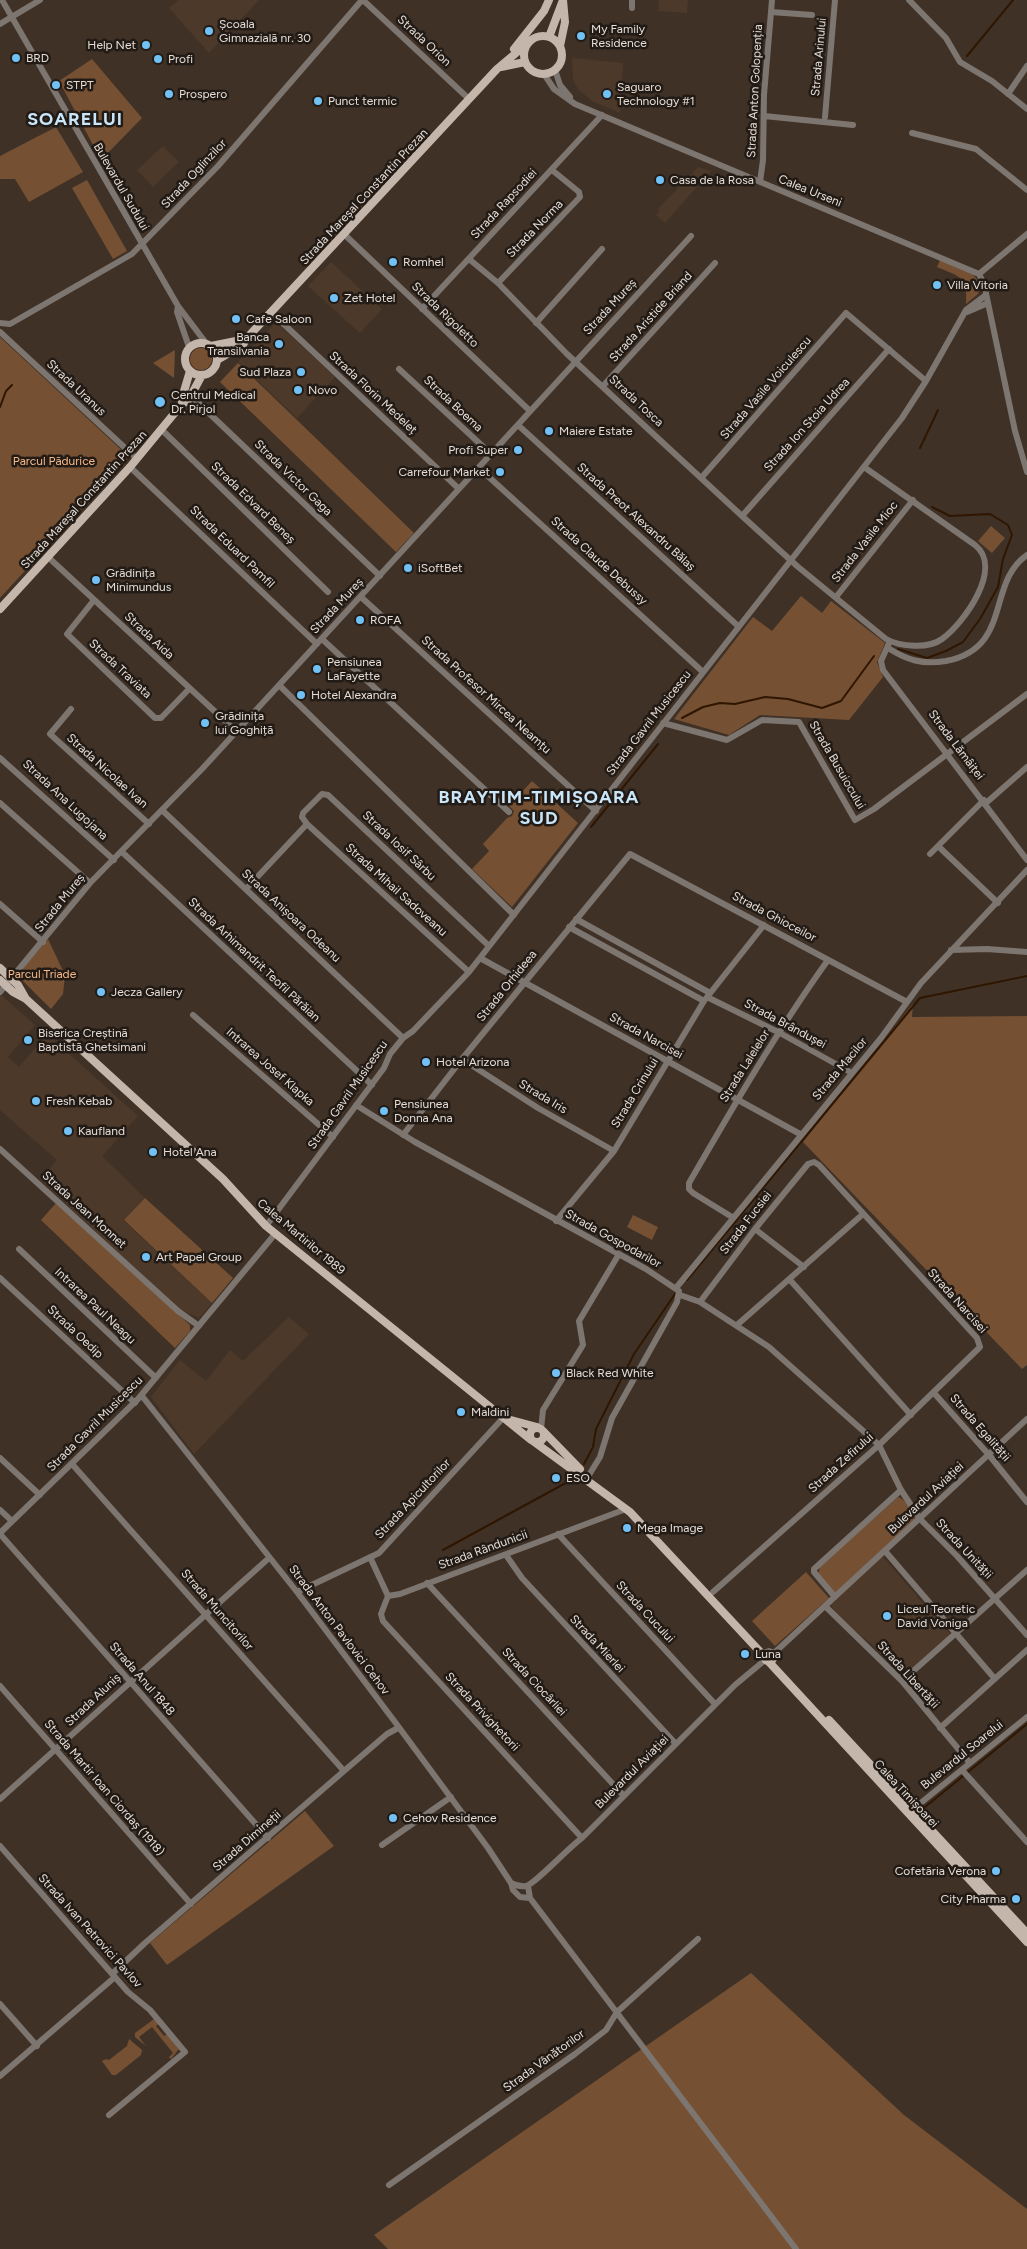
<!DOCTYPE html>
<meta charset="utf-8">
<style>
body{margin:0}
canvas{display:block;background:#3f3126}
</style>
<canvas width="1027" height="2249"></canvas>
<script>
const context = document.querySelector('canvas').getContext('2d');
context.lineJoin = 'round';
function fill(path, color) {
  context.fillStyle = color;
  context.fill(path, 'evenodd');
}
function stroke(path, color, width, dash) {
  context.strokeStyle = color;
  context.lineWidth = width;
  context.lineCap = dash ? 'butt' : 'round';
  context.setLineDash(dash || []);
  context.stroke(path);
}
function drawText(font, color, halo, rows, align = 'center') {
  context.font = font + ' Figtree,sans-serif';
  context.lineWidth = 5;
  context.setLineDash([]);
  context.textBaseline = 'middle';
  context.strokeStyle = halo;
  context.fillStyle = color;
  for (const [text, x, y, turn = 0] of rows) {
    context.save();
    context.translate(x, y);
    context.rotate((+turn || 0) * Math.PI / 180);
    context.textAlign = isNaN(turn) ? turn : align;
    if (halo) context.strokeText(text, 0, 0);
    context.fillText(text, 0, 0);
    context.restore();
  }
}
const built = new Path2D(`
 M 179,0 L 259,0 L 209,53 L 169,8 Z
 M 659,0 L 688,0 L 687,13 L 658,11 Z
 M 572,58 L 623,63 L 620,113 L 592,101 L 578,89 L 573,80 Z
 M 163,146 L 179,162 L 153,187 L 137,170 Z
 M 698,167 L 711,171 L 665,223 L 656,215 L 660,211 L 658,209 Z
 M 331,262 L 382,309 L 360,333 L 308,286 Z
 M 276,322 L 335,377 L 297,418 L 238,362 Z
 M 0,994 L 35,1025 L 8,1057 L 19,1067 L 47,1034 L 138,1116 L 102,1156 L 145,1198 L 124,1221 L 212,1303 L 199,1318 L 179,1309 L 40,1179 L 57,1160 L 0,1110 Z
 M 289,1317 L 309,1334 L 194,1454 L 151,1397 L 180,1360 L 206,1381 L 230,1350 L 243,1361 Z
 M 882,1556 L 951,1635 L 902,1678 L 875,1647 L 849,1626 L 830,1605 Z`);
const green = new Path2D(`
 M 92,59 L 142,118 L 101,160 L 59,81 Z
 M 56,127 L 83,172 L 29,202 L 15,179 L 0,179 L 0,156 Z
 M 87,180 L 127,251 L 113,259 L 72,188 Z
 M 940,260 L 972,273 L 981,285 L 978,294 L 966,304 C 968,276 960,277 937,267 Z
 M 0,337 L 129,457 L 0,598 Z
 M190 359a11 11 0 1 1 22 0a11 11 0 1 1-22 0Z
 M 175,350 L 174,378 L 153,363 Z
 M 238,363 L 414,533 L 396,552 L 220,382 Z
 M 991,526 L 1005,538 L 992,553 L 978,541 Z
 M 801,596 L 822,613 L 831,601 L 885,643 L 877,662 L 883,677 L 849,720 L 760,715 L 729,735 L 674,719 L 753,617 L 772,631 Z
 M 532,781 L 578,823 L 512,907 L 472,869 L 489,851 L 483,844 L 507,818 L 512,816 L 514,811 L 509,806 Z
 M 48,939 L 65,975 L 63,994 L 51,1009 L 19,977 L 20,971 Z
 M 913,1004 L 912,1017 L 1027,1016 L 1027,1365 L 1022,1369 L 803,1142 Z
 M 145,1198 L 233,1278 L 212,1303 L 124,1220 Z
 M 56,1203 L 190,1325 L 190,1331 L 175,1348 L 41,1220 Z
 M 633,1215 L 658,1227 L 652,1240 L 627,1227 Z
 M 898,1497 C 905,1499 914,1512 915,1519 L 835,1593 L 818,1574 L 820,1567 Z
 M 806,1572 L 829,1598 L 775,1646 L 752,1621 Z
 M 305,1811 L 334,1846 L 167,1965 L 150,1943 Z
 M 751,1973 L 904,2115 L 1027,2209 L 1027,2249 L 388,2249 L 374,2235 Z
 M 154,2019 L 160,2023 L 156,2026 L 164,2036 L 167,2034 L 179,2049 L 171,2059 L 169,2057 L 173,2053 L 152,2027 L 139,2037 L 146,2046 L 135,2037 L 135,2033 Z
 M 129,2039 L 142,2050 L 141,2055 L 116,2075 L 112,2075 L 102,2061 L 106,2059 L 109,2060 L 127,2046 Z`);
const stream = new Path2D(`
 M 967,56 L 1013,0
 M 0,407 L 6,391 L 12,385
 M 920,448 L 938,410
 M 898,649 L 927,658 L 946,651 L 963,642 L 980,619 L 998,587 L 1003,559 L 1012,535 L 1008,525 L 990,514 L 950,516 L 932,507
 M 682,718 L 703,707 L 720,703 L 735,704 L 765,697 L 788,699 L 822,708 L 841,701 L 874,656
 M 591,827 L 658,744
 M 687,1280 L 920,998 L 1027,976
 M 584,1464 L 593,1447 L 596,1429 L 634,1354 L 677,1291
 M 443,1550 L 573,1479
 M 925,1807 L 1027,1724`);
const minor = new Path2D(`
 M 2,0 L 178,306 L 206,343
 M 363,0 L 469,99
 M 909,0 L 946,38 L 960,62 L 992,81 L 1027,109
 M 632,8 L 632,0
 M 771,12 L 812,15
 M 0,24 L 40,0
 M 555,70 L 560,85 L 570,97
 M 544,74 L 554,89 L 575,104 L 979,274
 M 1008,94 L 1027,66
 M 764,116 L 853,125
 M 825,117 L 835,0
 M 912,133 L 976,149 L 1027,190
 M 760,182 L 763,160 L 764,95 L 772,0
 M 345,235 L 530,411
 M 469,259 L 498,283 L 567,354 L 742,516 L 797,566 L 886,639 C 900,647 929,649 942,639 C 964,623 1004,568 975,545 L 864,467
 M 979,274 L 984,284 L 1015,431 L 1027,472
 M 979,274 L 1027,234
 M 498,283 L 580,197 L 579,192 L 552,170
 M 178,306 L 177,312 L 189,347
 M 422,309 L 602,115
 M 967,312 L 988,303
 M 272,313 L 459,489
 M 0,323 L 10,324 L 132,254 L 218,166 L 362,0
 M 536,323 L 602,249
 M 0,332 L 137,459
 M 399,369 L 491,454
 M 603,386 L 715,263
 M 191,396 L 380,576
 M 518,425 L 738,626
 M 162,430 L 328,592
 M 130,467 L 317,644
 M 479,468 L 703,672
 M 702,477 L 846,313 L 926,381
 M 742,516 L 889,349
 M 48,557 L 236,731
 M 361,597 L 596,811
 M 836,597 L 913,500
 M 94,600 L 67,634 L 155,718 L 161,718 L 189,689
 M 322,639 L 509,812
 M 890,641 L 881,661 L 883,670 L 1027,860
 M 888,648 C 907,660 922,665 946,661 C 1013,648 986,583 1027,555
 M 279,685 L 514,915
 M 71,709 L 50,734 L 149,824
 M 663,723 L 727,740 L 762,720 L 799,722 L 855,820 L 874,809 L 1027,694
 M 0,758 L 114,860
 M 0,803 L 90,883
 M 986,803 L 1027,767
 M 163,811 L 403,1038
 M 938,846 L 998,903
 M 122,852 L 372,1085
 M 930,854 L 984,800
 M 246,889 L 307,824
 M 0,904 L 43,942
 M 576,919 L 710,993
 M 569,927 L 704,1001
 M 951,950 L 987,949 L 1027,952
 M 480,958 L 800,1134
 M 469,972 L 307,824 L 302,817 L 303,813 L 322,794 L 328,795 L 489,946
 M 0,992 L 90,883 L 202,769 L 691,236
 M 707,997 L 780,1033 L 852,1073
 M 193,1015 L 333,1137
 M 462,1059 L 538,1108 L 614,1151
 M 356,1105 L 415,1142 L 646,1269 L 679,1291 L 677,1302 L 612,1418 L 600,1457 L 589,1475
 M 403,1135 L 462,1059 L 630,854 L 907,1002
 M 0,1149 L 178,1311 L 199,1326
 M 732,1217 L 693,1193 L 689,1189 L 689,1183 C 733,1107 777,1031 828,960
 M 556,1221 L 614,1151 L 704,1001 L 764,925
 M 266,1226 L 384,1068 L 390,1054 L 403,1038 L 413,1031 L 469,972 L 902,418 L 926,381 L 966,310 L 986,295
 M 755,1229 L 804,1267
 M 19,1249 L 156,1378
 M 0,1278 L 135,1403
 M 790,1280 L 911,1415
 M 676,1288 L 881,1038 L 921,983 L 1027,870
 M 680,1295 L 700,1302 L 769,1347 L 879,1445 L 901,1490 L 920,1519 L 957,1556 L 1027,1635
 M 700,1302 L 755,1229 L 808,1164 L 814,1162 L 819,1165 L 977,1338 L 980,1347 L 879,1445 L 713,1592
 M 737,1325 L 863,1214
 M 934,1393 L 989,1455 L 1027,1502
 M 142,1396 L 297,1592 L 395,1722 L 488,1848 L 511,1883 L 513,1890 L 520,1897 L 530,1898
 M 541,1429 L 543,1410 L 583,1345 L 579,1321 L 619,1254
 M 0,1458 L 40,1495
 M 72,1464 L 344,1771
 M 0,1510 L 12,1521
 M 0,1533 L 138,1399 L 275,1234
 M 0,1534 L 268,1838
 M 558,1534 L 715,1704
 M 885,1551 L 995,1679
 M 506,1555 L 522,1578 L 676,1744
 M 370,1557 L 388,1596 L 400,1594 L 626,1509
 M 427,1583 L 624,1796
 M 297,1592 L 379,1553 L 504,1417
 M 388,1596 L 381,1614 L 383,1621 L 582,1838
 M 835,1597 L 814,1572 L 814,1569 L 901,1490
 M 825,1606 L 902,1681 L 970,1763
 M 773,1654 L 1027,1419
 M 902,1681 L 1027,1570
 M 0,1686 L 191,1904
 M 940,1728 L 1027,1650
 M 962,1770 L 1027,1842
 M 0,1799 L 269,1558
 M 912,1810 L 1027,1717
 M 382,1845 L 451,1797
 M 0,1846 L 128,1992 L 150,2010 L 185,2052 L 109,2115
 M 511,1883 C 515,1885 520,1887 526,1886 C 534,1885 570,1846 582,1838 L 735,1685 L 765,1660
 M 528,1886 L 530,1898 L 796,2249
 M 112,1974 L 145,1943 L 344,1771 L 387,1734 L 398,1728
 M 0,2004 L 37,2046
 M 0,2076 L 115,1977
 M 389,2185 L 575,2054 L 606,2030 L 617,2012 L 698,1939`);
const major = new Path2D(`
 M524 55a19 19 0 1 1 38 0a19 19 0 1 1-38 0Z
 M 549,37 L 563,0
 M 560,46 L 565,22 L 563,0
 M 514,49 L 544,11 L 549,0
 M 501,67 L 525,62
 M185 359a16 16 0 1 1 32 0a16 16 0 1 1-32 0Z
 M 211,346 L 246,339
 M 217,360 L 243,345 L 246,339 L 497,69 L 528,43
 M 182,404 L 182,398 L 190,371
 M 0,609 L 130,467 L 182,404 L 188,401 L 202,375
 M 0,968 L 18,985 L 26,999
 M 0,980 L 13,992 L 26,999 L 223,1179 L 266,1226 L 531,1440
 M 511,1420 L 537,1427
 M530 1435a7 7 0 1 1 14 0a7 7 0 1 1-14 0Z
 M 543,1431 L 580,1469
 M 533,1441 L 630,1512 L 764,1656
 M764.5 1657a4.5 4.5 0 1 1 9 0a4.5 4.5 0 1 1-9 0Z
 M 769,1662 L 1027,1942
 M 829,1720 L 1027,1933`);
const markers = [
 [209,31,5,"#71c1f5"],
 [581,36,5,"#71c1f5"],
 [146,45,5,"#71c1f5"],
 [16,58,5,"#71c1f5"],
 [158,59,5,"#71c1f5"],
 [56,85,5,"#71c1f5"],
 [169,94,5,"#71c1f5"],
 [607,94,5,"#71c1f5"],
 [318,101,5,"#71c1f5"],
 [660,180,5,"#71c1f5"],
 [393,262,5,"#71c1f5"],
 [937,285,5,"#71c1f5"],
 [334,298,5,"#71c1f5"],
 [236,319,5,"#71c1f5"],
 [279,344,5,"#71c1f5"],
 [301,372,5,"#71c1f5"],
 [298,390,5,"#71c1f5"],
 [160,402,6,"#71c1f5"],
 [549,431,5,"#71c1f5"],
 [518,450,5,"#71c1f5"],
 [500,472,5,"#71c1f5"],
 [408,568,5,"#71c1f5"],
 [96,580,5,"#71c1f5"],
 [360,620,5,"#71c1f5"],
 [317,669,5,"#71c1f5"],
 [301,695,5,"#71c1f5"],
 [205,723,5,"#71c1f5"],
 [101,992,5,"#71c1f5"],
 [28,1040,5,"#71c1f5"],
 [426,1062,5,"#71c1f5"],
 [36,1101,5,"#71c1f5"],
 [384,1111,5,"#71c1f5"],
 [68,1131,5,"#71c1f5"],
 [153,1152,5,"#71c1f5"],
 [146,1257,5,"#71c1f5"],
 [556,1373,5,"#71c1f5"],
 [461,1412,5,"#71c1f5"],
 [556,1478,5,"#71c1f5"],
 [627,1528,5,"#71c1f5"],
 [887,1616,5,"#71c1f5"],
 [745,1654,5,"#71c1f5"],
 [393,1818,5,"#71c1f5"],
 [996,1871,5,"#71c1f5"],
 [1016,1899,5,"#71c1f5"]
];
const poiNames = [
 ["Școala",219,24],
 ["Gimnazială nr. 30",219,38],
 ["My Family",591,29],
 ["Residence",591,43],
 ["Help Net",136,45,"right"],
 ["BRD",26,58],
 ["Profi",168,59],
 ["STPT",66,85],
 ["Saguaro",617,87],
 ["Technology #1",617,101],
 ["Prospero",179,94],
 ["Punct termic",328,101],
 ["Casa de la Rosa",670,180],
 ["Romhel",403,262],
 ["Villa Vitoria",947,285],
 ["Zet Hotel",344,298],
 ["Cafe Saloon",246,319],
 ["Banca",269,337,"right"],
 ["Transilvania",269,351,"right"],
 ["Sud Plaza",291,372,"right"],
 ["Novo",308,390],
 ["Centrul Medical",171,395],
 ["Dr. Pirjol",171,409],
 ["Maiere Estate",559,431],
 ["Profi Super",508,450,"right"],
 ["Carrefour Market",490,472,"right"],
 ["iSoftBet",418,568],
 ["Grădinița",106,573],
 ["Minimundus",106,587],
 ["ROFA",370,620],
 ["Pensiunea",327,662],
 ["LaFayette",327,676],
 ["Hotel Alexandra",311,695],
 ["Grădinița",215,716],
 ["lui Goghiță",215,730],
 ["Jecza Gallery",111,992],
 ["Biserica Creștină",38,1033],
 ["Baptistă Ghetsimani",38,1047],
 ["Hotel Arizona",436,1062],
 ["Fresh Kebab",46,1101],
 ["Pensiunea",394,1104],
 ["Donna Ana",394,1118],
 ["Kaufland",78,1131],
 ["Hotel Ana",163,1152],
 ["Art Papel Group",156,1257],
 ["Black Red White",566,1373],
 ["Maldini",471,1412],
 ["ESO",566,1478],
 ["Mega Image",637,1528],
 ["Liceul Teoretic",897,1609],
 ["David Voniga",897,1623],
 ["Luna",755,1654],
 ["Cehov Residence",403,1818],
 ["Cofetăria Verona",986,1871,"right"],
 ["City Pharma",1006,1899,"right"]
];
const streetNames = [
 ["Strada Orion",424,41,43],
 ["Strada Arinului",819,57,-85],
 ["Strada Anton Golopenția",755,91,-87],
 ["Strada Oglinzilor",194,174,-47],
 ["Bulevardul Sudului",121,187,60],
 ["Calea Urseni",810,191,22],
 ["Strada Mareșal Constantin Prezan",364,197,-47],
 ["Strada Rapsodiei",504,204,-47],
 ["Strada Norma",535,229,-46],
 ["Strada Mureș",610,307,-47],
 ["Strada Rigoletto",445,315,44],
 ["Strada Aristide Briand",651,317,-48],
 ["Strada Uranus",76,388,43],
 ["Strada Vasile Voiculescu",766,388,-49],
 ["Strada Florin Medeleț",373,393,43],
 ["Strada Tosca",636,401,43],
 ["Strada Boema",453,404,43],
 ["Strada Ion Stoia Udrea",807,425,-48],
 ["Strada Victor Gaga",293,478,44],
 ["Strada Mareșal Constantin Prezan",84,500,-48],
 ["Strada Edvard Beneș",253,503,44],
 ["Strada Preot Alexandru Bălaș",636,517,42],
 ["Strada Vasile Mioc",865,542,-52],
 ["Strada Eduard Pamfil",232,547,44],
 ["Strada Claude Debussy",599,561,42],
 ["Strada Mureș",337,606,-47],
 ["Strada Aida",149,636,43],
 ["Strada Traviata",120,669,43],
 ["Strada Profesor Mircea Neamțu",486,695,42],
 ["Strada Gavril Musicescu",649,723,-52],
 ["Strada Lămâiței",956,745,53],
 ["Strada Busuiocului",837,765,60],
 ["Strada Nicolae Ivan",107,771,42],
 ["Strada Ana Lugojana",65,800,43],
 ["Strada Iosif Sârbu",399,846,43],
 ["Strada Mihail Sadoveanu",396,890,42],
 ["Strada Mureș",60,903,-51],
 ["Strada Anișoara Odeanu",291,916,43],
 ["Strada Ghioceilor",774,917,28],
 ["Strada Arhimandrit Teofil Părăian",254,960,43],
 ["Strada Orhideea",507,986,-51],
 ["Strada Brândușei",785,1024,28],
 ["Strada Narcisei",646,1036,29],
 ["Strada Lalelelor",745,1066,-58],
 ["Intrarea Josef Klapka",270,1067,41],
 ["Strada Macilor",840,1069,-50],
 ["Strada Crinului",635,1093,-59],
 ["Strada Gavril Musicescu",348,1095,-55],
 ["Strada Iris",543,1097,31],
 ["Strada Jean Monnet",84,1210,42],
 ["Strada Fucsiei",746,1223,-52],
 ["Calea Martirilor 1989",301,1237,40],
 ["Strada Gospodarilor",613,1239,29],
 ["Strada Narcisei",957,1301,48],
 ["Intrarea Paul Neagu",95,1306,43],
 ["Strada Oedip",75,1332,43],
 ["Strada Gavril Musicescu",95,1424,-45],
 ["Strada Egalității",980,1428,49],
 ["Strada Zefirului",841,1463,-42],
 ["Bulevardul Aviației",926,1498,-43],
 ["Strada Apicultorilor",413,1499,-47],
 ["Strada Unității",964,1549,47],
 ["Strada Rândunicii",483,1550,-20],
 ["Strada Muncitorilor",217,1610,49],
 ["Strada Cucului",645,1612,47],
 ["Strada Anton Pavlovici Cehov",339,1630,53],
 ["Strada Mierlei",597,1644,47],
 ["Strada Libertății",908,1675,48],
 ["Strada Anul 1848",142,1679,49],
 ["Strada Ciocârliei",534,1682,47],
 ["Strada Aluniș",93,1700,-43],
 ["Strada Privighetorii",482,1712,47],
 ["Bulevardul Soarelui",962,1755,-39],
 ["Bulevardul Aviației",632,1772,-45],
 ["Strada Martir Ioan Ciordaș (1918)",104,1788,49],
 ["Calea Timișoarei",906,1794,47],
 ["Strada Dimineții",247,1841,-41],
 ["Strada Ivan Petrovici Pavlov",90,1931,48],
 ["Strada Vânătorilor",544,2061,-36]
];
const parkNames = [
 ["Parcul Pădurice",54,461],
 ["Parcul Triade",42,974]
];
const districtNames = [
 ["SOARELUI",75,120],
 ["BRAYTIM-TIMIȘOARA",539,798],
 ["SUD",539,819]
];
fill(built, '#4c3929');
fill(green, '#755033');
stroke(stream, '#2f1601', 2);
stroke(minor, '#7d7570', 6);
stroke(major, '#c5b6ab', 8);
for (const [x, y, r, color] of markers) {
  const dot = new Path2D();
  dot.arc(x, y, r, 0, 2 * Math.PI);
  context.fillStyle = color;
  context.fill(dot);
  stroke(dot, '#211a15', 2);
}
drawText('12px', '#e6ddd6', '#211a15', poiNames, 'left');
drawText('12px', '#e6ddd6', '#211a15', streetNames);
drawText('12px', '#f6b989', '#211a15', parkNames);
context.letterSpacing = '1px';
drawText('bold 18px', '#cae6f9', '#211a15', districtNames);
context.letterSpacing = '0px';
</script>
